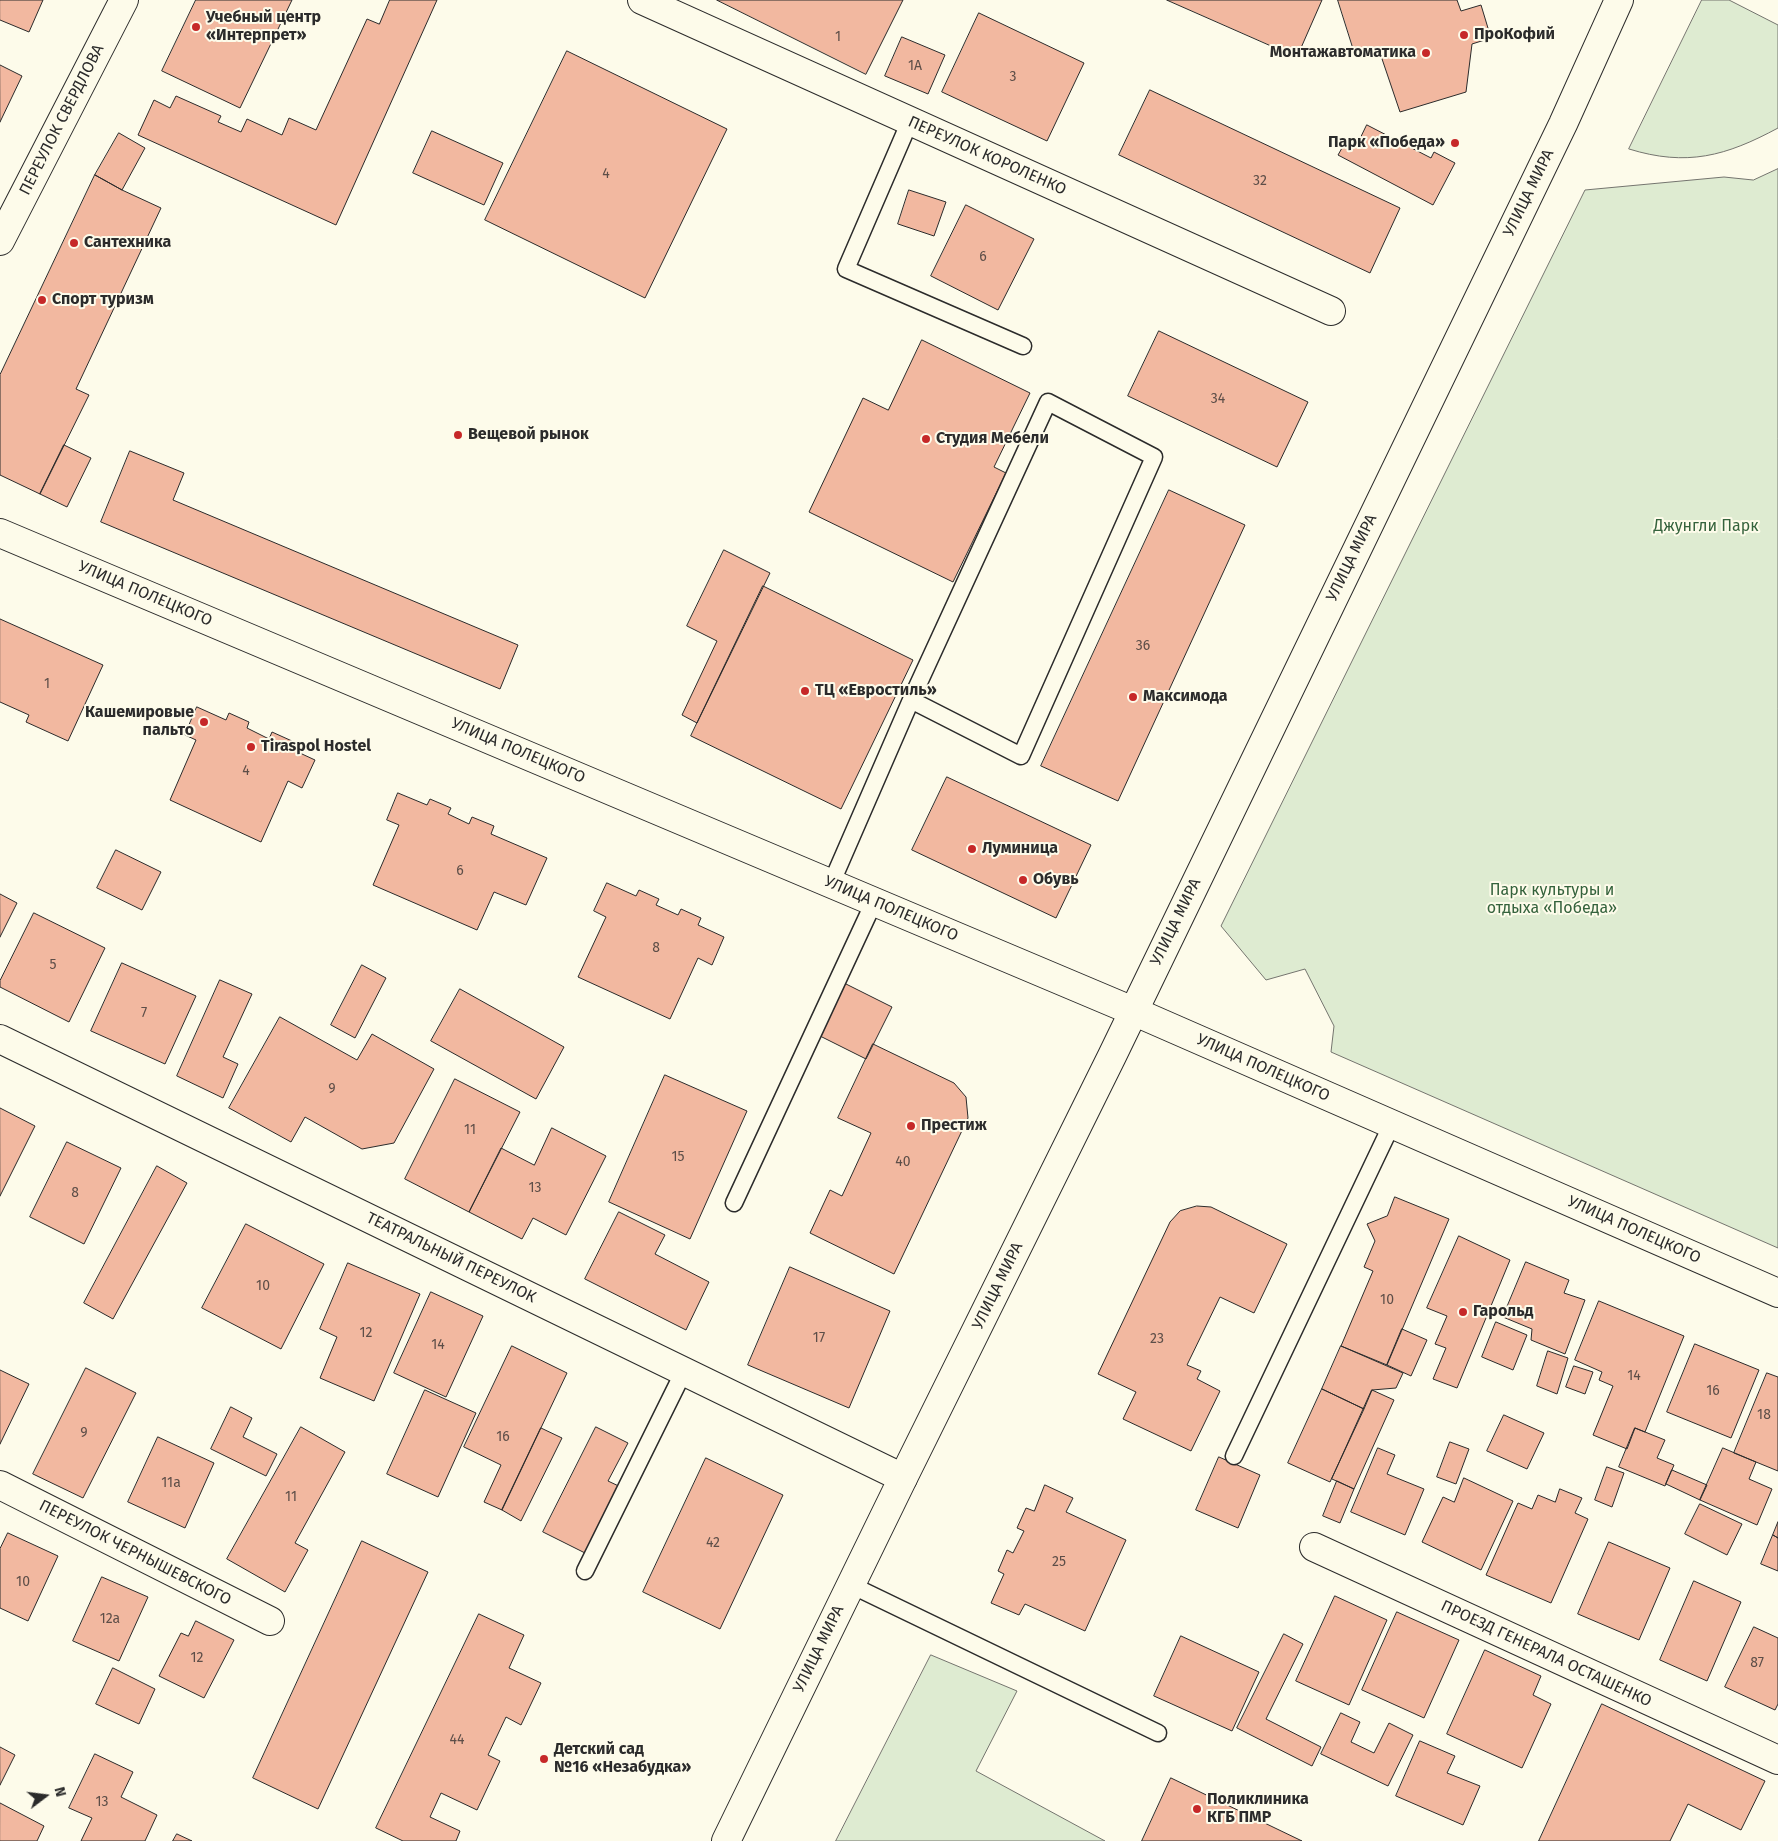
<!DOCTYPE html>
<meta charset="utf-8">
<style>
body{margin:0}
#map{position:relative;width:1778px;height:1841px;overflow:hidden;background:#fdfbea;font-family:"Fira Sans",sans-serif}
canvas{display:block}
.north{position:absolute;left:20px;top:1771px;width:50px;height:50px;-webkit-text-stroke:4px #fdfbea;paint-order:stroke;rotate:75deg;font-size:14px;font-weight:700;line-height:20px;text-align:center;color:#2b2b2b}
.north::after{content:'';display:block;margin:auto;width:18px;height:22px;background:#2b2b2b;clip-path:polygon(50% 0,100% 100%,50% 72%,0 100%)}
</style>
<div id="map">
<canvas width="1778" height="1841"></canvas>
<div class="north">N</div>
</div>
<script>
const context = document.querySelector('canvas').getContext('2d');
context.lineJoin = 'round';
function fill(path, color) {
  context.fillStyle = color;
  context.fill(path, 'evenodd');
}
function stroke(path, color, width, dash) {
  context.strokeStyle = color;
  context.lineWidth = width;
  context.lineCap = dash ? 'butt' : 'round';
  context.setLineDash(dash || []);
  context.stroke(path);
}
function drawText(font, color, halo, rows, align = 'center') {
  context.font = font + ' "Fira Sans",sans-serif';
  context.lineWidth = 4;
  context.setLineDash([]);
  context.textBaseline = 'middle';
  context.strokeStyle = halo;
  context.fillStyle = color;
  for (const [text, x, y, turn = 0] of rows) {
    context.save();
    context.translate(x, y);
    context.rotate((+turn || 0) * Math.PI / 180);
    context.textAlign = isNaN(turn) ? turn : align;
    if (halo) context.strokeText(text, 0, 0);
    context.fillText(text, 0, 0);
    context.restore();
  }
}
const green = new Path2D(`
 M 1702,0 L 1729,0 L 1778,25 L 1778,128 C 1726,156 1687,167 1629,149 Z
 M 1778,169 L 1778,1248 L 1331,1052 L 1334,1026 L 1305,969 L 1266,980 L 1221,926 L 1585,190 L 1724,177 L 1753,180 Z
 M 931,1655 L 1017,1691 L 976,1771 L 1105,1841 L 836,1841 Z`);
const building = new Path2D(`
 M 0,0 L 43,0 L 29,32 L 0,20 Z
 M 196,0 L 292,0 L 240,108 L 162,71 Z
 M 390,0 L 437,0 L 336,225 L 138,135 L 154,100 L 170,108 L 176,96 L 221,116 L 218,122 L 241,132 L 247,119 L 282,135 L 289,118 L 316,130 L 367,19 L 379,24 Z
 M 717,0 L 903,0 L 866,74 Z
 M 1167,0 L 1322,0 L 1297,57 Z
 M 1338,0 L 1457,0 L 1461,11 L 1481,5 L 1491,38 L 1472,44 L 1466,92 L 1400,112 L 1379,50 L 1356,57 Z
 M 979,13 L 1084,63 L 1047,141 L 942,92 Z
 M 902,37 L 945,55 L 928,94 L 885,76 Z
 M 567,51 L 727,129 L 645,298 L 485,220 Z
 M 0,65 L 22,76 L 0,122 Z
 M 1150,90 L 1400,208 L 1370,273 L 1119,155 Z
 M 1367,125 L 1431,158 L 1434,152 L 1455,163 L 1433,205 L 1338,155 L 1346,141 L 1356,146 Z
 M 432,131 L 503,163 L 484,205 L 413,173 Z
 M 119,133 L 145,148 L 122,190 L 95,175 Z
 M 95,175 L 122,190 L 161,208 L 76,389 L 89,395 L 40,494 L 0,475 L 0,375 Z
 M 909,190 L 946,202 L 934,236 L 898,224 Z
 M 966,205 L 1034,239 L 998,310 L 931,276 Z
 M 1159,331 L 1308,402 L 1277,467 L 1128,396 Z
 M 922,340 L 1030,393 L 994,467 L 1006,473 L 953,582 L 809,512 L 863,398 L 888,410 Z
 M 64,445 L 91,458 L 67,507 L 40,494 Z
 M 130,451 L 184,473 L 173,500 L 518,645 L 500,689 L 101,522 Z
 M 1169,490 L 1245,525 L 1118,801 L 1041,766 Z
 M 724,550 L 770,573 L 697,723 L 682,715 L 717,641 L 687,626 Z
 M 763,586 L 913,660 L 841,809 L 691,736 Z
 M 0,619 L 103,665 L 68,741 L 26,722 L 29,715 L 0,702 Z
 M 197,707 L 226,720 L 229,713 L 249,722 L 247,728 L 269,739 L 272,732 L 292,741 L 289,748 L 315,760 L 302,788 L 288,781 L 261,842 L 170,800 L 196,740 L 185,735 Z
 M 947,777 L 1091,845 L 1056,918 L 912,850 Z
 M 398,793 L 427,805 L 430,799 L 451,808 L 448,814 L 469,824 L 472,817 L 494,826 L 491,834 L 547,858 L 526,905 L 494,892 L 477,930 L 373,885 L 399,825 L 387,820 Z
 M 116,850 L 161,872 L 142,910 L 97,888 Z
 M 607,883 L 636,896 L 639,890 L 659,899 L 656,905 L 678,915 L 681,909 L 701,918 L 698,925 L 724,937 L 712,965 L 698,958 L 670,1019 L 578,977 L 606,917 L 594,911 Z
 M 0,894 L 17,903 L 0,937 Z
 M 34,913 L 105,948 L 69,1022 L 0,987 L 0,981 Z
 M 122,963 L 196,996 L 165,1064 L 91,1031 Z
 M 362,965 L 386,978 L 355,1038 L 331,1025 Z
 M 220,980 L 252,994 L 223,1057 L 238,1064 L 223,1098 L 177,1076 Z
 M 844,983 L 892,1007 L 866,1059 L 818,1035 Z
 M 460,989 L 564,1047 L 536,1099 L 431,1041 Z
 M 280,1017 L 357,1060 L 372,1034 L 434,1069 L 394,1143 L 362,1149 L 305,1117 L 291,1142 L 229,1108 Z
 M 873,1044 L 954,1083 L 966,1097 L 968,1118 L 894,1274 L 810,1233 L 830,1190 L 842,1196 L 871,1133 L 838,1118 Z
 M 665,1075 L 747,1111 L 690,1239 L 609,1202 Z
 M 455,1079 L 520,1112 L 469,1212 L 405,1179 Z
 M 0,1108 L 35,1126 L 0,1196 Z
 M 552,1128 L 606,1156 L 566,1235 L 533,1218 L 522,1239 L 469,1212 L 501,1148 L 534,1165 Z
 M 67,1142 L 121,1168 L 84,1244 L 30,1217 Z
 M 157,1166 L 187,1183 L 113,1319 L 84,1303 Z
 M 1395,1197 L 1449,1219 L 1387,1365 L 1341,1346 L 1373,1271 L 1364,1267 L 1375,1241 L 1367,1224 L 1387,1216 Z
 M 1197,1206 L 1211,1207 L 1287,1244 L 1254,1313 L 1220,1297 L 1187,1365 L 1201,1371 L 1197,1379 L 1220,1391 L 1191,1451 L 1123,1419 L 1136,1392 L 1098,1374 L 1170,1222 L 1180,1211 Z
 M 619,1212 L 665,1235 L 655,1254 L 709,1282 L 686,1330 L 585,1279 Z
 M 246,1224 L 324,1264 L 281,1349 L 202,1308 Z
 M 1459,1236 L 1510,1260 L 1457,1388 L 1433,1379 L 1446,1348 L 1435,1344 L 1447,1316 L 1427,1308 Z
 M 1526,1262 L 1569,1280 L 1564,1293 L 1585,1300 L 1565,1354 L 1531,1340 L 1532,1329 L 1503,1317 Z
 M 348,1263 L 420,1294 L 374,1401 L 320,1378 L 337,1337 L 320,1329 Z
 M 790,1267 L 890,1311 L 849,1408 L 748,1365 Z
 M 431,1292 L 483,1316 L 446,1397 L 394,1373 Z
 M 1599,1301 L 1684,1336 L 1645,1432 L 1635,1428 L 1627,1449 L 1593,1435 L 1613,1386 L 1599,1380 L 1602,1372 L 1575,1360 Z
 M 1496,1322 L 1527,1335 L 1513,1370 L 1482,1357 Z
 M 1402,1329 L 1427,1340 L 1411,1376 L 1387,1365 Z
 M 1695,1344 L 1759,1370 L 1731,1438 L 1667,1412 Z
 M 512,1346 L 567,1373 L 502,1510 L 484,1502 L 501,1465 L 464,1447 Z
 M 1341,1346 L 1403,1373 L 1396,1388 L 1372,1390 L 1364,1409 L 1322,1389 Z
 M 1548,1351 L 1568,1358 L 1557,1394 L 1537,1386 Z
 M 1574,1366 L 1593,1372 L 1585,1394 L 1566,1387 Z
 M 86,1368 L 136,1393 L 83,1498 L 33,1474 Z
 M 0,1370 L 29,1384 L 0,1444 Z
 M 1767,1373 L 1778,1377 L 1778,1471 L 1734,1453 Z
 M 1322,1389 L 1364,1409 L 1330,1482 L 1288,1463 Z
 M 425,1390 L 476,1413 L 438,1497 L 387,1474 Z
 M 1372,1390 L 1394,1400 L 1354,1489 L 1332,1479 Z
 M 231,1407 L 252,1418 L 243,1437 L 277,1454 L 266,1476 L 211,1449 Z
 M 1504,1415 L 1544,1433 L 1527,1469 L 1487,1451 Z
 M 301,1427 L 345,1452 L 295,1543 L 308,1550 L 285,1592 L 227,1559 Z
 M 596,1427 L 628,1443 L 608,1481 L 625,1489 L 591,1556 L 543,1532 Z
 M 541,1428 L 562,1438 L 521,1521 L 502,1510 Z
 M 1635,1428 L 1665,1440 L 1657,1458 L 1674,1465 L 1665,1486 L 1619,1467 Z
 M 158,1437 L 214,1463 L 185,1528 L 128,1502 Z
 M 1450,1442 L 1469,1449 L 1456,1484 L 1437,1477 Z
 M 1378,1448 L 1395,1455 L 1387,1474 L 1424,1489 L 1405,1535 L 1351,1512 Z
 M 1723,1448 L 1756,1462 L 1749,1479 L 1772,1489 L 1757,1525 L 1700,1500 Z
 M 1219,1457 L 1260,1475 L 1238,1528 L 1196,1510 Z
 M 706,1458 L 783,1495 L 720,1629 L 643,1592 Z
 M 1607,1467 L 1624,1473 L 1612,1507 L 1595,1500 Z
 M 1672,1470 L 1707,1485 L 1700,1500 L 1666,1484 Z
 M 1464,1478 L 1513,1501 L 1481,1570 L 1422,1542 L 1443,1497 L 1454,1502 Z
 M 1337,1481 L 1354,1489 L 1340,1523 L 1323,1516 Z
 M 1045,1485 L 1073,1498 L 1066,1512 L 1126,1540 L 1085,1631 L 1025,1604 L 1019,1615 L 991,1603 L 1004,1574 L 998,1571 L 1007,1550 L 1013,1553 L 1024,1531 L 1017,1528 L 1026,1508 L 1034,1511 Z
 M 1560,1489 L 1582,1498 L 1575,1513 L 1588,1519 L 1551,1603 L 1486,1575 L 1518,1503 L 1532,1509 L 1538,1495 L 1555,1502 Z
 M 1700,1504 L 1742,1524 L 1727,1555 L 1685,1534 Z
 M 1778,1522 L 1778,1538 L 1773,1535 Z
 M 8,1533 L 58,1556 L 28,1621 L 0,1608 L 0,1549 Z
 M 1773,1535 L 1778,1538 L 1778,1571 L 1761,1564 Z
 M 362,1541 L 428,1572 L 318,1809 L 253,1778 Z
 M 1609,1542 L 1670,1568 L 1639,1640 L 1578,1614 Z
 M 102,1577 L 148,1597 L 119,1661 L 73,1641 Z
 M 1694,1581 L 1741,1602 L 1707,1681 L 1660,1660 Z
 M 1335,1596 L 1387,1620 L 1349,1705 L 1296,1681 Z
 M 1397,1612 L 1459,1640 L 1424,1718 L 1362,1690 Z
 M 479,1614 L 524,1635 L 509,1668 L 541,1683 L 521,1725 L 506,1717 L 488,1755 L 500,1761 L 477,1810 L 441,1793 L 430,1817 L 460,1831 L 456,1841 L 403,1841 L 376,1828 Z
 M 196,1621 L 234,1640 L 204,1698 L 159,1676 L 181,1633 L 188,1636 Z
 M 1754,1627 L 1778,1638 L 1778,1704 L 1775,1710 L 1725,1687 Z
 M 1284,1634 L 1303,1644 L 1266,1719 L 1321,1747 L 1312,1766 L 1237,1728 Z
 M 1181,1636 L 1259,1672 L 1232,1731 L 1154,1696 Z
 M 1485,1650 L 1541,1676 L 1533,1695 L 1551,1704 L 1522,1768 L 1447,1734 Z
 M 113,1668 L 155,1689 L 139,1724 L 96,1704 Z
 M 1602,1704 L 1765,1781 L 1741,1830 L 1688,1804 L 1670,1841 L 1539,1841 Z
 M 1341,1713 L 1360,1722 L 1351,1742 L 1374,1753 L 1389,1723 L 1413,1735 L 1388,1786 L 1321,1754 Z
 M 1420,1741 L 1455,1756 L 1447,1773 L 1480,1786 L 1463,1825 L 1396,1796 Z
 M 0,1747 L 15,1755 L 0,1785 Z
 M 95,1754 L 133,1772 L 121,1797 L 157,1815 L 145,1841 L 81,1841 L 92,1818 L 69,1808 Z
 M 1171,1778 L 1302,1841 L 1142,1841 Z
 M 0,1803 L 44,1826 L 37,1841 L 0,1841 Z
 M 177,1834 L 192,1841 L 173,1841 Z`);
const service = new Path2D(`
 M 910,121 L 846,269 L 1023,346
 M 831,884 L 911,700 L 1048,402 L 1154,457 L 1021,756 L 911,700
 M 734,1203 L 874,902
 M 1234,1456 L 1392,1124
 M 585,1571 L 684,1371
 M 851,1585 L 1158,1733`);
const minor = new Path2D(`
 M 642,0 L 1331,311
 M 0,533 L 1133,1011 L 1778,1293
 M 0,1039 L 903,1478
 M 0,1485 L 270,1621
 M 1314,1547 L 1778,1760`);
const secondary = new Path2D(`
 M 0,241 L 124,0`);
const primary = new Path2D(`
 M 726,1841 L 903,1478 L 1112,1056 L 1563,124 L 1619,0`);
const markers = [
 [196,27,5,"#c62828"],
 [1464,35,5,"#c62828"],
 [1426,53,5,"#c62828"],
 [1455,143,5,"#c62828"],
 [74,243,5,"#c62828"],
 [42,300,5,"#c62828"],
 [458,435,5,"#c62828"],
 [926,439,5,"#c62828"],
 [805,691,5,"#c62828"],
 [1133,697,5,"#c62828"],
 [204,722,5,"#c62828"],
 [251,747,5,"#c62828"],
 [972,849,5,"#c62828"],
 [1023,880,5,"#c62828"],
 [911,1126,5,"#c62828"],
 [1463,1312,5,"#c62828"],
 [544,1759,5,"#c62828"],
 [1197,1809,5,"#c62828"]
];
const numberNames = [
 ["1",838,37],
 ["1А",915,66],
 ["3",1013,77],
 ["4",606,174],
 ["32",1260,181],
 ["6",983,257],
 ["34",1218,399],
 ["36",1143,646],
 ["1",47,684],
 ["4",246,771],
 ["6",460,871],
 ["8",656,948],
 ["5",53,965],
 ["7",144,1013],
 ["9",332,1089],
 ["11",470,1130],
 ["15",678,1157],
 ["40",903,1162],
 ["13",535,1188],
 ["8",75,1193],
 ["10",263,1286],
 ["10",1387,1300],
 ["12",366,1333],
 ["17",819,1338],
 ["23",1157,1339],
 ["14",438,1345],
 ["14",1634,1376],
 ["16",1713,1391],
 ["18",1764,1415],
 ["9",84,1433],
 ["16",503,1437],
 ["11а",171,1483],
 ["11",291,1497],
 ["42",713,1543],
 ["25",1059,1562],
 ["10",23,1582],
 ["12а",110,1619],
 ["12",197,1658],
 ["87",1757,1663],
 ["44",457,1740],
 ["13",102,1802]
];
const poiNames = [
 ["Учебный центр",206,18],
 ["«Интерпрет»",206,36],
 ["ПроКофий",1474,35],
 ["Монтажавтоматика",1416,53,"right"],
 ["Парк «Победа»",1445,143,"right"],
 ["Сантехника",84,243],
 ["Спорт туризм",52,300],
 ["Вещевой рынок",468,435],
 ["Студия Мебели",936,439],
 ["ТЦ «Евростиль»",815,691],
 ["Максимода",1143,697],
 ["Кашемировые",194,713,"right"],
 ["пальто",194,731,"right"],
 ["Tiraspol Hostel",261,747],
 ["Луминица",982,849],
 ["Обувь",1033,880],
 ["Престиж",921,1126],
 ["Гарольд",1473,1312],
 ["Детский сад",554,1750],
 ["№16 «Незабудка»",554,1768],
 ["Поликлиника",1207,1800],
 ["КГБ ПМР",1207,1818]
];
const streetNames = [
 ["ПЕРЕУЛОК СВЕРДЛОВА",62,120,-63],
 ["ПЕРЕУЛОК КОРОЛЕНКО",987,156,24],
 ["УЛИЦА МИРА",1529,193,-64],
 ["УЛИЦА МИРА",1352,558,-64],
 ["УЛИЦА ПОЛЕЦКОГО",145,594,23],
 ["УЛИЦА ПОЛЕЦКОГО",518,751,23],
 ["УЛИЦА ПОЛЕЦКОГО",891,909,23],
 ["УЛИЦА МИРА",1176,922,-64],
 ["УЛИЦА ПОЛЕЦКОГО",1263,1068,24],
 ["УЛИЦА ПОЛЕЦКОГО",1634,1230,24],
 ["ТЕАТРАЛЬНЫЙ ПЕРЕУЛОК",451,1258,26],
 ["УЛИЦА МИРА",998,1286,-64],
 ["ПЕРЕУЛОК ЧЕРНЫШЕВСКОГО",135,1553,27],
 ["УЛИЦА МИРА",819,1649,-64],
 ["ПРОЕЗД ГЕНЕРАЛА ОСТАШЕНКО",1546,1654,25]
];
const parkNames = [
 ["Джунгли Парк",1706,527],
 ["Парк культуры и",1552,891],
 ["отдыха «Победа»",1552,909]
];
fill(green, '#deebd1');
stroke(green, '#74746e', 1);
fill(building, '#f2b8a0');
stroke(building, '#2b2b2b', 1);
stroke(service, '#2b2b2b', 19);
stroke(minor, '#2b2b2b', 30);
stroke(secondary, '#2b2b2b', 30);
stroke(primary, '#2b2b2b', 30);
stroke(service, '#fdfbea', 16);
stroke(minor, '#fdfbea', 28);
stroke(secondary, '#fdfbea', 28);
stroke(primary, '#fdfbea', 28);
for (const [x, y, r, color] of markers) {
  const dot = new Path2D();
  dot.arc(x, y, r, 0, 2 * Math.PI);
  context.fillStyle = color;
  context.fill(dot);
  stroke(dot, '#fdfbea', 2);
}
drawText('14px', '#5d4e48', null, numberNames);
drawText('bold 16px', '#2b2b2b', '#fdfbea', poiNames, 'left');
drawText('16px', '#2b2b2b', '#fdfbea', streetNames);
drawText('16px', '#34623c', '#fdfbea', parkNames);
</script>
